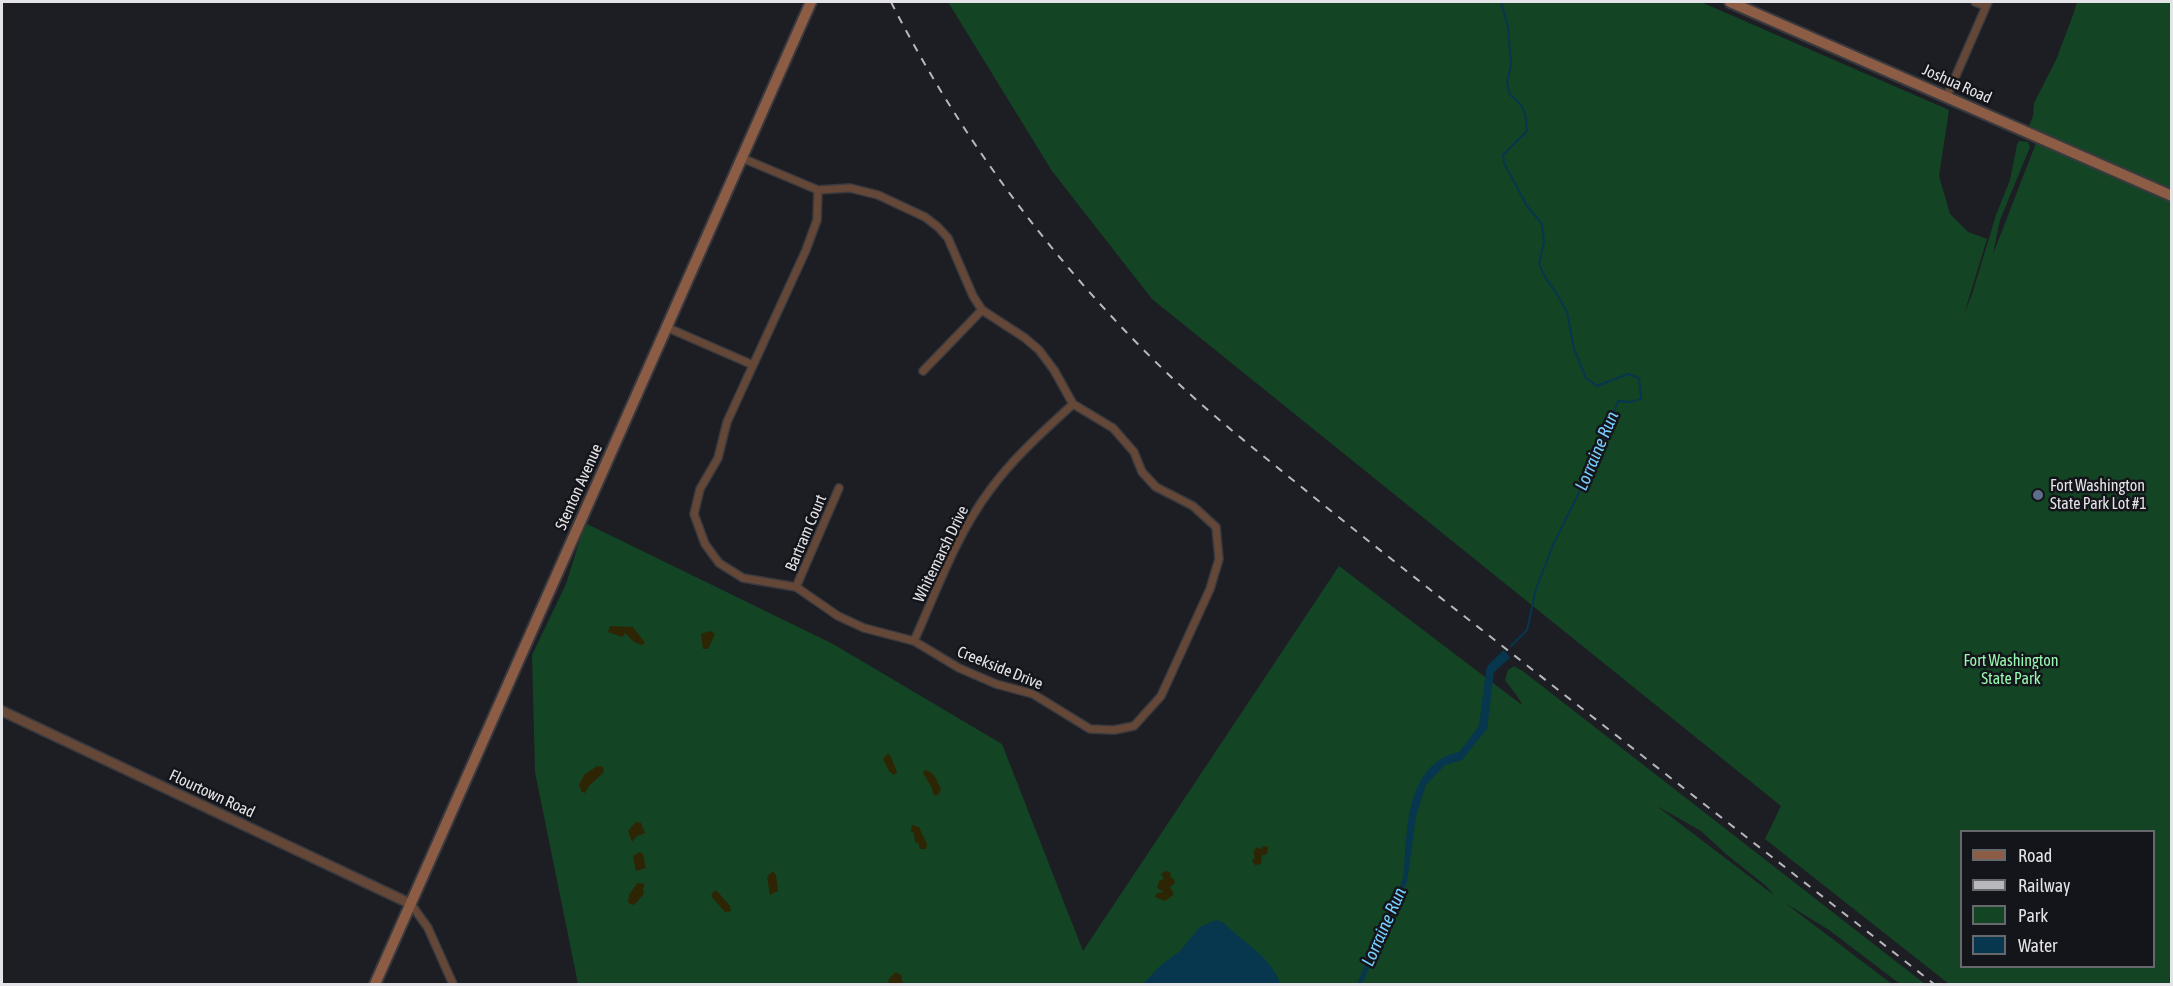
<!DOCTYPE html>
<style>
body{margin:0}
#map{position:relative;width:2173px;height:986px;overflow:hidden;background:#1d1e24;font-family:"Asap Condensed",sans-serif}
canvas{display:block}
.frame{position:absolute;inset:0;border:3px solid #e4e4e8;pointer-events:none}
.legend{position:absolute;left:1960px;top:830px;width:195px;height:138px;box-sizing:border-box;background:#14151a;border:2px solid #67686c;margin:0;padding:8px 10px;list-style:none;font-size:18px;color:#e4e4e8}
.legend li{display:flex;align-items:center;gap:12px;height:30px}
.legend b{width:30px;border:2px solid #67686c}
</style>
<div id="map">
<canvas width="2173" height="986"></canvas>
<div class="frame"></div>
<ul class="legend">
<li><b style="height:8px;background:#8c5d44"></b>Road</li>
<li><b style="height:8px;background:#b8b8bc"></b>Railway</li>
<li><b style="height:16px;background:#134424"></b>Park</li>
<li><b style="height:16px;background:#06374e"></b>Water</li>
</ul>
</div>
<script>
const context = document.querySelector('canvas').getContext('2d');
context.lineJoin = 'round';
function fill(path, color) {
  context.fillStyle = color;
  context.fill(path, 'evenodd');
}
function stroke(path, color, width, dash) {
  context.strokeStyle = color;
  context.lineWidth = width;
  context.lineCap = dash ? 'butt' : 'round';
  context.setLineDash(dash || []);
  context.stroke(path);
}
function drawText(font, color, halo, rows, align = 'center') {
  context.font = font + ' "Asap Condensed",sans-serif';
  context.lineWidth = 5;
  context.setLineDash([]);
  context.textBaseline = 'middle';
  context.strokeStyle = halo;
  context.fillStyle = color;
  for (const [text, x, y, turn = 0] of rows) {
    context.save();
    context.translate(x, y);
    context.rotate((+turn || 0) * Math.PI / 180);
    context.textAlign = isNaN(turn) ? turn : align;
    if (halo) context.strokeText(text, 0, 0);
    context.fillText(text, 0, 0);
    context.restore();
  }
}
const green = new Path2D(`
 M 948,2 L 1701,2 L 1949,110 L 1939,176 L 1950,214 L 1968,232 L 1987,239 L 1964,314 L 1972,294 L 1996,215 L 2010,180 L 2017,145 L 2019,141 L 2028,142 L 2030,147 L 2000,220 L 1993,254 L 2036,143 L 2029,126 L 2033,116 L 2034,103 L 2056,60 L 2073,15 L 2077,2 L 2171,2 L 2171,984 L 1949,984 L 1765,839 L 1781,806 L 1152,299 L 1052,171 ZM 1962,832 L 2154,832 L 2154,966 L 1962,966 Z
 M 585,523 L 833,644 L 1002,744 L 1083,951 L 1339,566 L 1522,705 C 1519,696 1510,688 1505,680 L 1508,670 L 1514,666 L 1524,672 L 1925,984 L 1900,984 L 1829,930 L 1785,903 L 1892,984 L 578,984 L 535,772 L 532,655 L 566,584 ZM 1657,806 L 1701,831 L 1726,854 L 1766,886 L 1775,896 Z`);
const sand = new Path2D(`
 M 610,626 L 633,627 L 645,643 L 642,645 L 634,642 L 625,633 L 622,637 L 608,632 Z
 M 710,631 L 715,634 L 708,649 L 703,649 L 701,634 Z
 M 887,754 L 890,755 L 897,772 L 894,775 L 889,771 L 883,759 Z
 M 597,766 L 603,767 L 604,772 L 589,786 L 585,793 L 582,792 L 579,785 L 584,775 Z
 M 925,770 C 935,772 936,780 941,789 L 939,794 L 935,796 L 933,794 L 932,788 L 923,773 Z
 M 636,822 L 641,823 L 645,833 L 637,836 L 632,842 L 628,831 Z
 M 912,825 L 919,827 L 927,844 L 926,849 L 920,849 L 918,843 L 915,842 L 914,833 L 911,831 Z
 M 1263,846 L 1268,847 L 1267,854 L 1262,855 L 1261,864 L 1255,865 L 1252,861 L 1255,857 L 1253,852 L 1257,847 L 1261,849 Z
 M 640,852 L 643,854 L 646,868 L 636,871 L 633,856 Z
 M 773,871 L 776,875 L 778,891 L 770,895 L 767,877 Z
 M 1166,871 L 1171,873 L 1170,877 L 1174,879 L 1175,883 L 1170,887 L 1174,894 L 1165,901 L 1155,897 L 1157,893 L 1164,892 L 1157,888 L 1159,881 L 1164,879 L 1161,874 Z
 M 637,883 L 645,884 L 643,889 L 644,894 L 635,904 L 632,905 L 628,902 L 629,895 Z
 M 714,891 L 717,891 L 730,906 L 731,911 L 725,912 L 711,896 Z
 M 895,972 L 901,975 L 903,984 L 888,984 L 889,979 Z`);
const water = new Path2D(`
 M 1504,650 L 1510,658 L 1494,672 L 1487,729 L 1462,760 L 1445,765 L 1426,785 L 1416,816 L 1407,882 L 1362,984 L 1357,984 C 1364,966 1373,948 1382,930 C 1387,919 1389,907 1394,896 C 1396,892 1399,888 1401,884 C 1405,875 1404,862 1405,852 C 1408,813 1413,762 1459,752 L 1479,726 L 1486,671 L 1488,665 Z
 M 1216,920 L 1224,923 C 1242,942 1273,958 1280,984 L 1143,984 L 1161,965 L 1179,952 L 1200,927 Z`);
const stream = new Path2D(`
 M 1501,2 L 1508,27 L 1511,65 L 1507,82 L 1510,95 C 1525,106 1526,113 1527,131 L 1503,155 L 1504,163 L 1527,206 L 1542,224 L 1544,242 L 1539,264 L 1545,277 L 1557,294 L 1567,312 L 1574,349 L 1586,378 L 1597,386 L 1628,374 L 1639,378 L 1641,399 L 1630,402 L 1618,401 L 1599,452 L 1553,545 L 1536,589 L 1527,630 L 1511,646`);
const minor = new Path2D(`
 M 1975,2 L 1986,6
 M 1947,96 L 1988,2
 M 742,158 L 818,190 L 850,188 L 878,195 L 925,217 L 938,227 L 948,238 L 973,296 L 982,310 L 1025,338 L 1039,350 L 1054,370 L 1073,404 L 1113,428 L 1134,452 L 1142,472 L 1156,487 L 1193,506 L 1216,527 L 1219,559 L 1210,589 L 1161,696 L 1134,726 L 1114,730 L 1090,729 L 1033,694 L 996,684 L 959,668 L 914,641 L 864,628 L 838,616 L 796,587 L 743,578 L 719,563 L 705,544 L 694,514 L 700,489 L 718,458 L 727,422 L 806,250 L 817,220 L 818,190
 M 666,327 L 753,365
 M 923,371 L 982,310
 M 796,587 L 839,488
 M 914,641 C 937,590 956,535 990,490 C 1013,458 1044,431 1073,404
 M 411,904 L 428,928 L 453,984`);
const tertiary = new Path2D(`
 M 2,711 L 411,904`);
const secondary = new Path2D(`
 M 1730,2 L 2172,196
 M 375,984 L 811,2`);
const rail = new Path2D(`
 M 891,2 C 961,139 1056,266 1167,373 C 1204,408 1243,440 1283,472 C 1349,526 1415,578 1482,630 C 1633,749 1784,866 1934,984`);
const markers = [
 [2038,495,6,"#5c6f8a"]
];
const streetNames = [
 ["Joshua Road",1957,84,24],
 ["Stenton Avenue",579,487,-66],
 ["Bartram Court",806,533,-67],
 ["Whitemarsh Drive",941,554,-64],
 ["Creekside Drive",1000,668,22],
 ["Flourtown Road",212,794,25]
];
const poiNames = [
 ["Fort Washington",2050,486],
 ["State Park Lot #1",2050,504]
];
const parkNames = [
 ["Fort Washington",2011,661],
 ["State Park",2011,679]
];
const waterNames = [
 ["Lorraine Run",1597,451,-67],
 ["Lorraine Run",1384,927,-66]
];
fill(green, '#134424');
fill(sand, '#2e2504');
fill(water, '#06374e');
stroke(stream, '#06374e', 2);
stroke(minor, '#393a3f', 10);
stroke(tertiary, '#393a3f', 12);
stroke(secondary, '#393a3f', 14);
stroke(minor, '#654738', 7);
stroke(tertiary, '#654738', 9);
stroke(secondary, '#8c5d44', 10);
stroke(rail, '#b8b8bc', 2, [8, 8]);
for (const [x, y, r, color] of markers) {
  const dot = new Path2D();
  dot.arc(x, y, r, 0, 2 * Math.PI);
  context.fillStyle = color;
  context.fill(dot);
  stroke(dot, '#14151a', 2);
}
drawText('16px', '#e4e4e8', '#14151a', streetNames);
drawText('16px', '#e4e4e8', '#14151a', poiNames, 'left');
drawText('16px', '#98f9b1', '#14151a', parkNames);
drawText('italic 18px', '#78ceff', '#14151a', waterNames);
</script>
